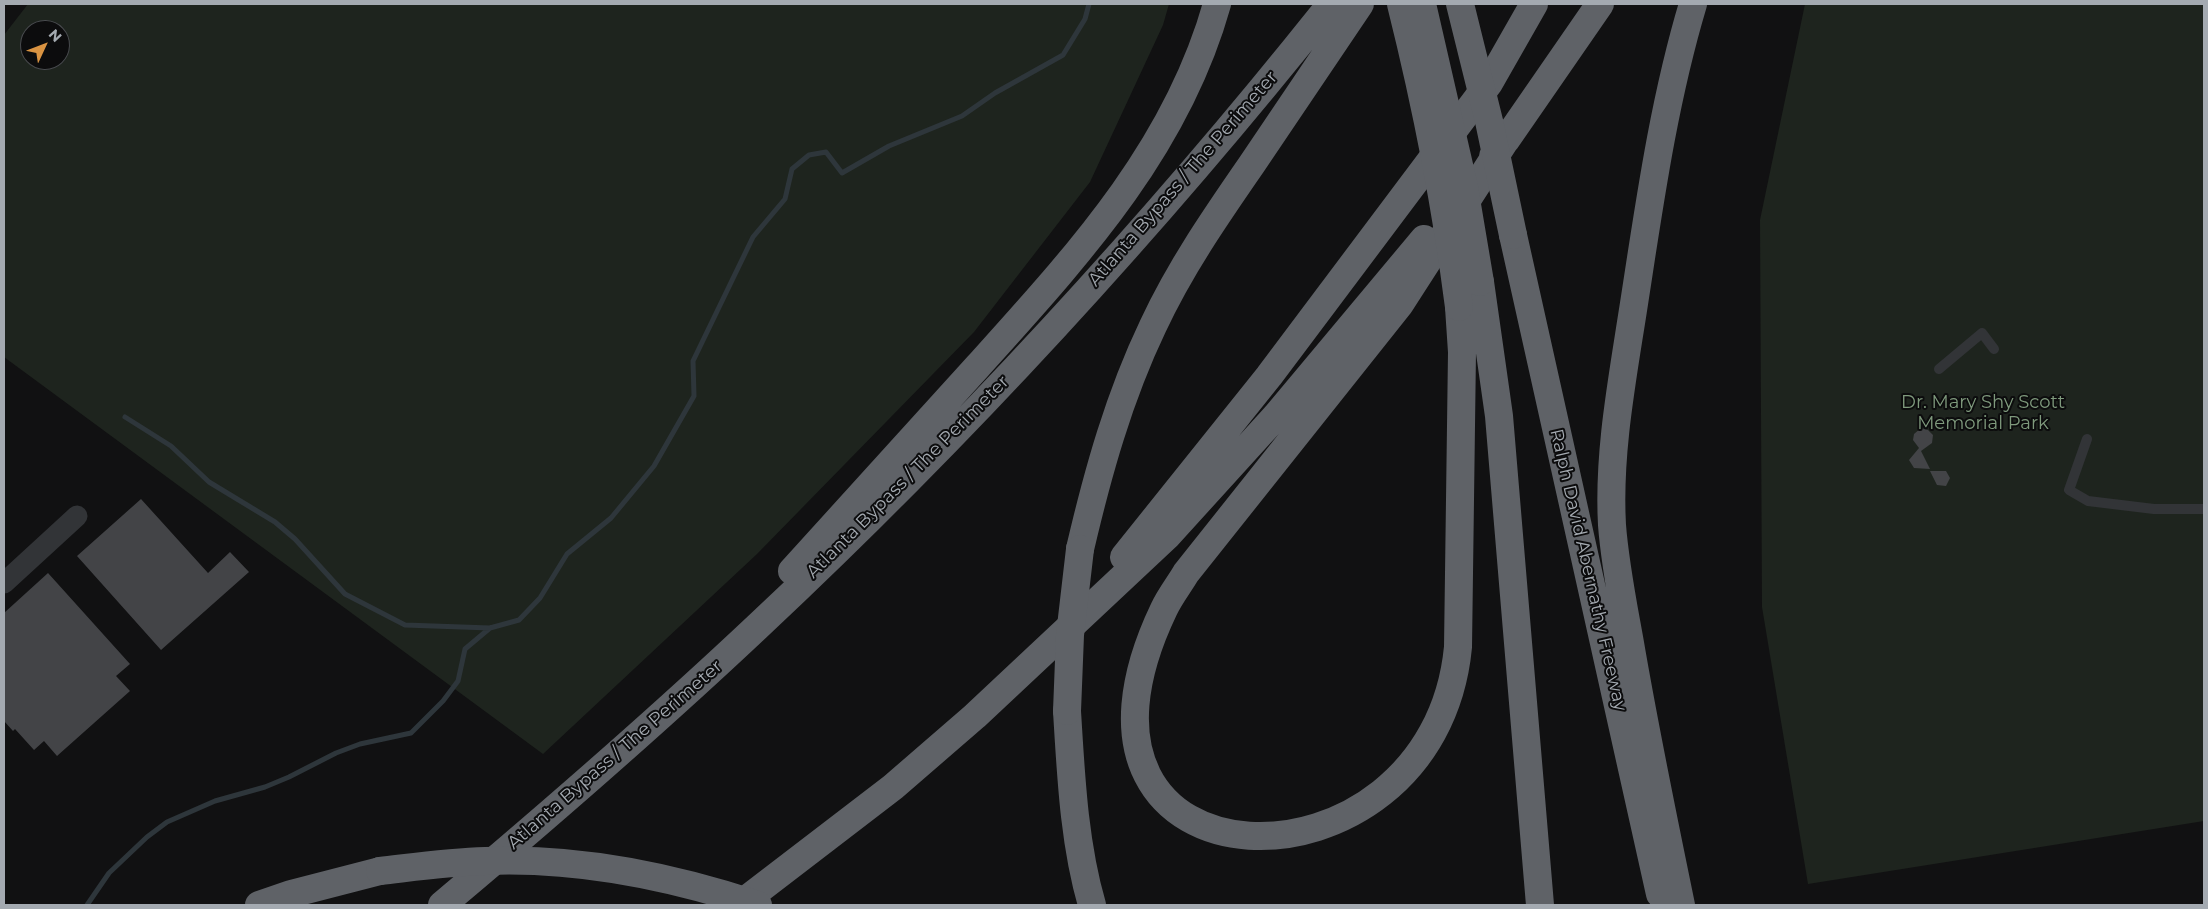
<!DOCTYPE html>
<style>
body{margin:0}
#map{position:relative;width:2208px;height:909px;overflow:hidden;background:#111112;font-family:Montserrat,sans-serif}
canvas{display:block}
.frame{position:absolute;inset:0;border:5px solid #a4aab1;pointer-events:none}
.north{position:absolute;left:20px;top:20px;width:50px;height:50px;box-sizing:border-box;background:#0c0c0d;border:1px solid #494b4f;border-radius:50%;rotate:47deg;font-size:14px;font-weight:700;line-height:20px;text-align:center;color:#a4aab1}
.north::after{content:'';display:block;margin:auto;width:18px;height:22px;background:#d99342;clip-path:polygon(50% 0,100% 100%,50% 72%,0 100%)}
</style>
<div id="map">
<canvas width="2208" height="909"></canvas>
<div class="frame"></div>
<div class="north">N</div>
</div>
<script>
const context = document.querySelector('canvas').getContext('2d');
context.lineJoin = 'round';
function fill(path, color) {
  context.fillStyle = color;
  context.fill(path, 'evenodd');
}
function stroke(path, color, width, dash) {
  context.strokeStyle = color;
  context.lineWidth = width;
  context.lineCap = dash ? 'butt' : 'round';
  context.setLineDash(dash || []);
  context.stroke(path);
}
function drawText(font, color, halo, rows, align = 'center') {
  context.font = font + ' Montserrat,sans-serif';
  context.lineWidth = 4;
  context.setLineDash([]);
  context.textBaseline = 'middle';
  context.strokeStyle = halo;
  context.fillStyle = color;
  for (const [text, x, y, turn = 0] of rows) {
    context.save();
    context.translate(x, y);
    context.rotate((+turn || 0) * Math.PI / 180);
    context.textAlign = isNaN(turn) ? turn : align;
    if (halo) context.strokeText(text, 0, 0);
    context.fillText(text, 0, 0);
    context.restore();
  }
}
const green = new Path2D(`
 M 28,4 L 1169,4 L 1163,25 L 1090,182 L 974,332 L 757,554 L 543,754 L 4,357 L 4,35 ZM 30,30 L 60,30 L 60,60 L 30,60 Z
 M 1805,4 L 2204,4 L 2204,821 L 1808,884 L 1762,607 L 1760,220 Z`);
const stream = new Path2D(`
 M 125,417 L 171,446 L 209,482 L 275,522 L 295,539 L 345,594 L 405,625 L 490,628 L 519,620 L 540,598 L 567,554 L 611,518 L 654,466 L 694,396 L 693,361 L 753,237 L 785,199 L 792,169 L 809,155 L 826,152 L 842,173 L 889,146 L 962,116 L 995,93 L 1063,55 L 1085,19 L 1089,4
 M 87,905 L 109,873 L 147,837 L 167,822 L 215,801 L 265,787 L 289,777 L 336,753 L 360,744 L 411,733 L 443,701 L 458,681 L 465,649 L 490,628`);
const building = new Path2D(`
 M 1921,428 L 1928,430 L 1933,435 L 1932,443 L 1921,451 L 1930,469 L 1914,468 L 1909,460 L 1919,448 L 1913,440 L 1914,434 Z
 M 1930,471 L 1946,471 L 1950,478 L 1946,486 L 1937,485 Z
 M 141,499 L 208,573 L 230,552 L 249,572 L 161,650 L 77,556 Z
 M 48,573 L 130,664 L 116,676 L 130,691 L 57,756 L 44,741 L 34,750 L 15,729 L 13,731 L 4,721 L 4,613 Z`);
const service = new Path2D(`
 M 1939,369 L 1982,333 L 1994,349
 M 2087,439 L 2069,490 L 2088,501 L 2154,509 L 2204,509`);
const minor = new Path2D(`
 M 4,583 L 77,516`);
const motorway = new Path2D(`
 M 1493,156 L 1506,140 L 1600,4
 M 1513,235 L 1660,894
 M 1480,282 L 1499,416 L 1540,905
 M 1459,307 L 1462,352 L 1458,647 C 1433,909 1024,901 1164,609 C 1170,596 1179,585 1186,573 L 1400,304 L 1505,141
 M 1080,549 C 1098,472 1119,397 1153,326 C 1180,268 1216,216 1252,164 C 1288,110 1324,57 1360,4
 M 1124,557 L 1269,376 L 1489,83 L 1534,4
 M 792,571 C 854,503 916,434 978,366 C 1077,256 1176,150 1217,4
 M 1067,711 C 1071,776 1074,843 1092,905
 M 259,905 L 291,894 L 380,871
 M 442,905 C 549,815 655,723 757,627 C 963,434 1155,225 1331,4
 M 739,905 L 893,787 L 975,716 L 1167,536 L 1276,416 L 1424,239
 M 1681,905 C 1663,818 1645,731 1630,643 C 1623,604 1615,565 1612,525 C 1608,454 1622,381 1633,310 C 1649,207 1663,104 1693,4`);
const motorwayBridge = new Path2D(`
 M 1401,4 C 1426,104 1446,205 1459,307
 M 1422,4 L 1464,187 L 1480,282
 M 1460,4 L 1489,121 L 1513,235
 M 1067,711 L 1070,635 L 1080,549
 M 380,871 C 415,867 450,862 485,861 C 578,857 670,876 758,905`);
const streetNames = [
 ["Atlanta Bypass / The Perimeter",1183,179,-49],
 ["Atlanta Bypass / The Perimeter",908,477,-45],
 ["Ralph David Abernathy Freeway",1588,570,77],
 ["Atlanta Bypass / The Perimeter",615,755,-41]
];
const parkNames = [
 ["Dr. Mary Shy Scott",1983,403],
 ["Memorial Park",1983,424]
];
fill(green, '#1e241e');
stroke(stream, '#2e363b', 5);
fill(building, '#434447');
stroke(service, '#323437', 10);
stroke(minor, '#323437', 21);
stroke(motorway, '#5f6267', 28);
stroke(motorwayBridge, '#5f6267', 28);
drawText('18px', '#a4aab1', '#0c0c0d', streetNames);
drawText('18px', '#7f9a7d', '#0c0c0d', parkNames);
</script>
